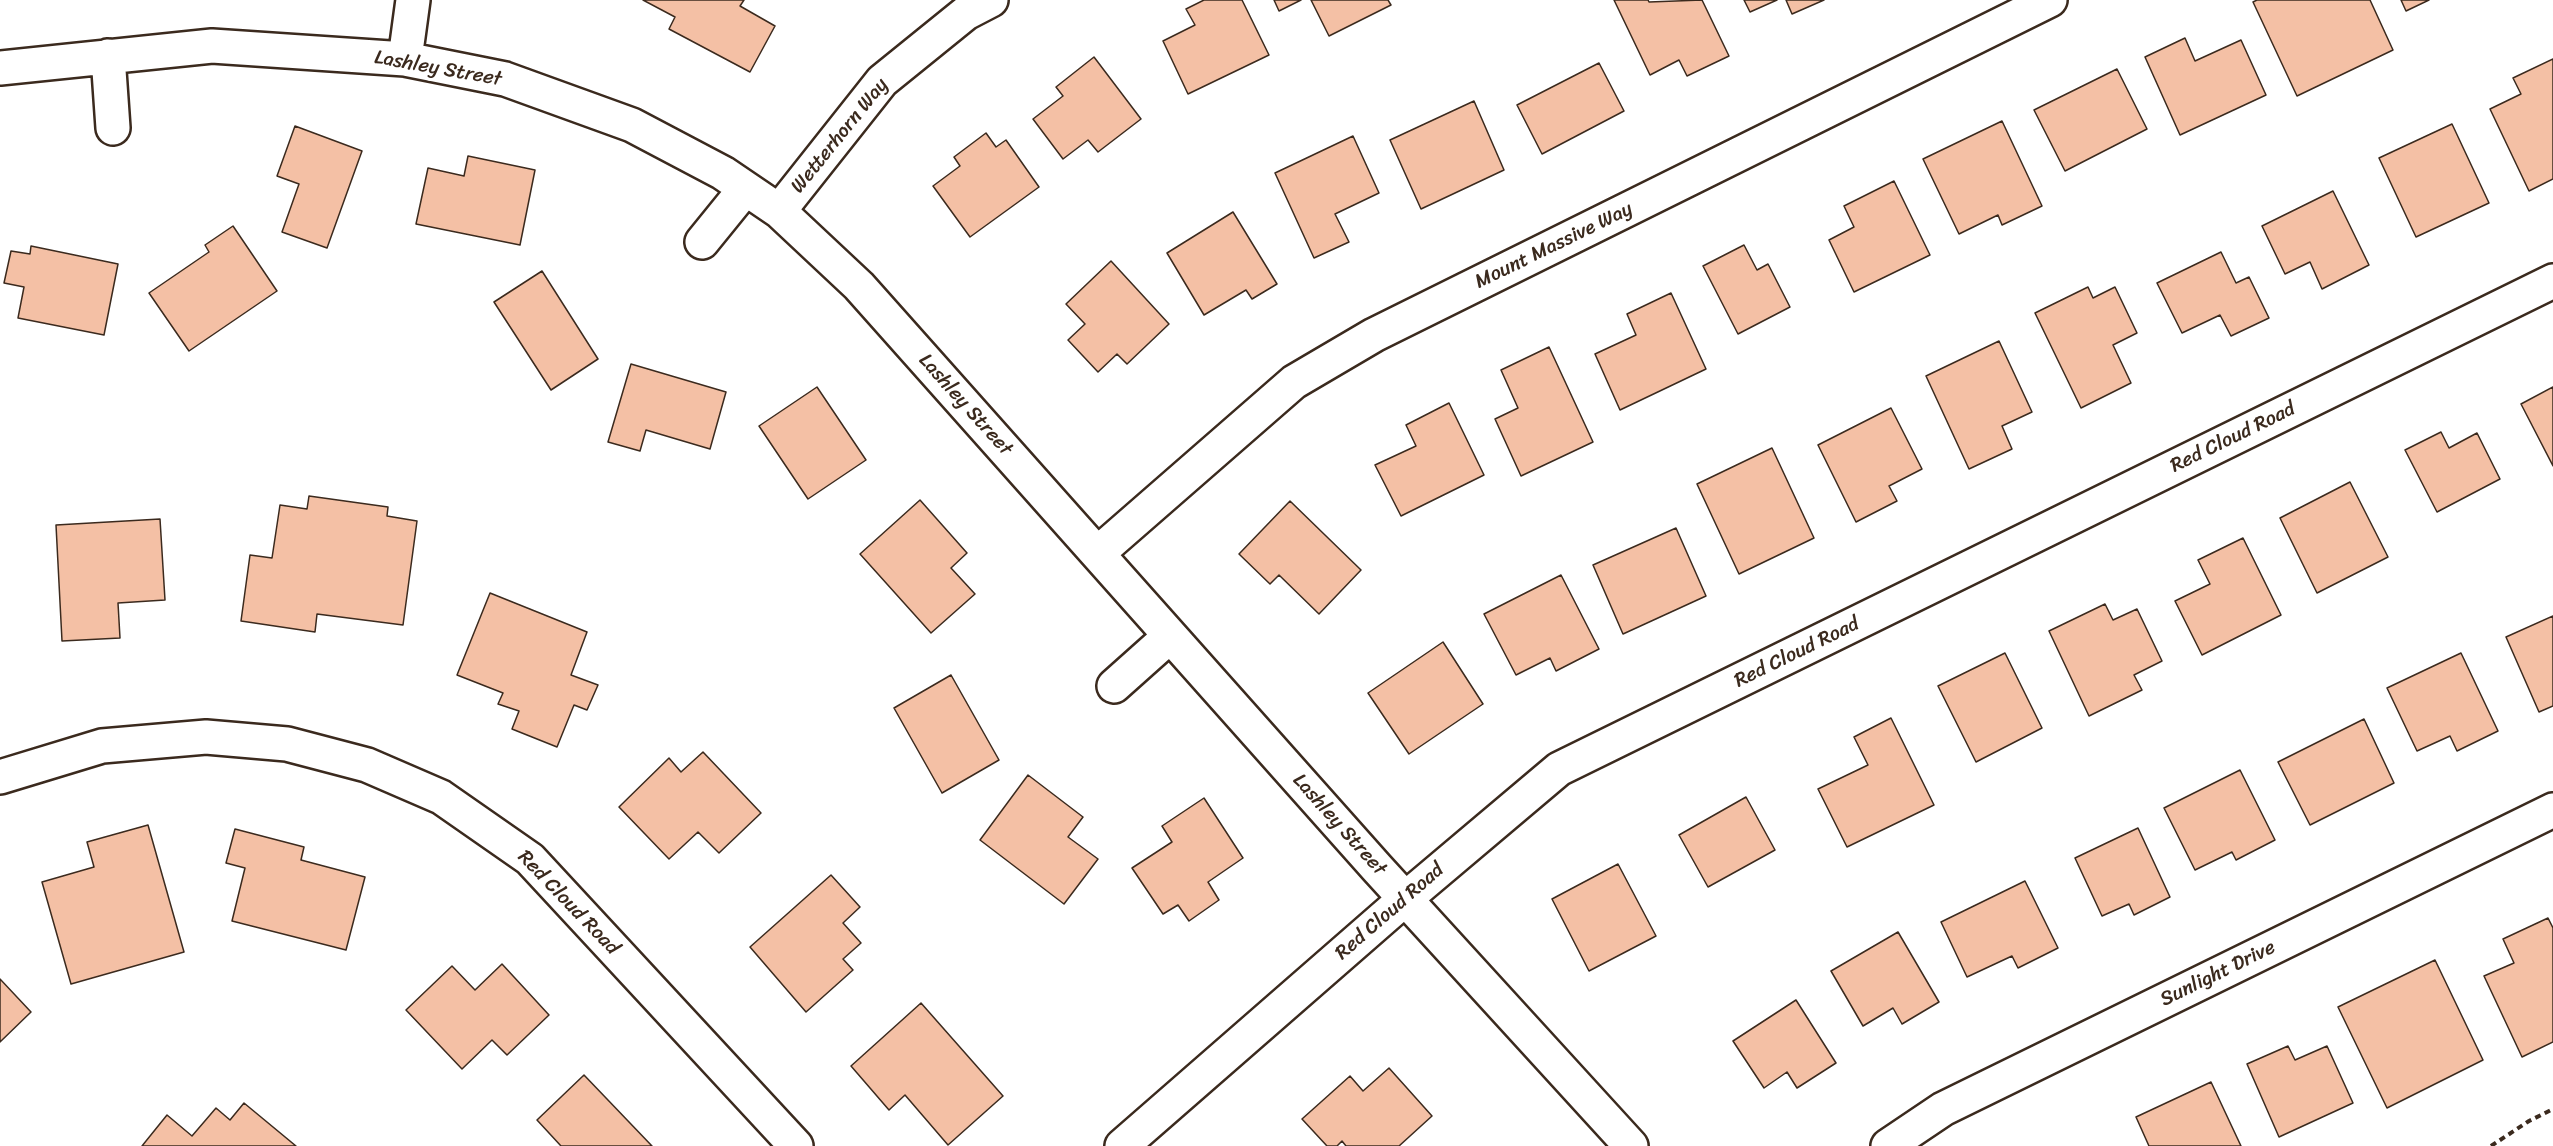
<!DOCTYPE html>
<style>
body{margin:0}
canvas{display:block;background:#fff}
</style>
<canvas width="2553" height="1146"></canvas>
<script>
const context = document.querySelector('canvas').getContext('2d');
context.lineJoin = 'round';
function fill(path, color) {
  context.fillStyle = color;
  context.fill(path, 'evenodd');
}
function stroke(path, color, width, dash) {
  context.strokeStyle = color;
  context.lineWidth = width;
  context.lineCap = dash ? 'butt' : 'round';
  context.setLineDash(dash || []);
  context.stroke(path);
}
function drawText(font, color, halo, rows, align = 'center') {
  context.font = font + ' Sriracha,sans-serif';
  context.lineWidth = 6;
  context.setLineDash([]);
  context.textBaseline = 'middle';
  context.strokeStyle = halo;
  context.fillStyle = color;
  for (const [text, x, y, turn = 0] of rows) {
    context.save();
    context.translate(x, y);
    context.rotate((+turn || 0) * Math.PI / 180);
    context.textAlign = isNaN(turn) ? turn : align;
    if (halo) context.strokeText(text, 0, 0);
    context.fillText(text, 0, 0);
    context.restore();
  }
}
const building = new Path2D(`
 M 643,0 L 744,0 L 740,6 L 775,26 L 750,72 L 669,29 L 675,17 Z
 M 1204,0 L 1242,0 L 1269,55 L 1188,94 L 1163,41 L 1195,25 L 1186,9 Z
 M 1274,0 L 1301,0 L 1279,11 Z
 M 1311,0 L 1388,0 L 1391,5 L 1329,36 Z
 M 1614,0 L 1648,0 L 1649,2 L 1702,0 L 1729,56 L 1687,76 L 1679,60 L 1650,75 Z
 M 1744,0 L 1777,0 L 1750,12 Z
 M 1786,0 L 1824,0 L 1792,14 Z
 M 2257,0 L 2370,0 L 2393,50 L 2297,96 L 2253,2 Z
 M 2401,0 L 2429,0 L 2406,11 Z
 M 2185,38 L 2195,61 L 2241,40 L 2266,95 L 2180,135 L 2145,57 Z
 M 1094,57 L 1141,119 L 1098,152 L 1088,140 L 1063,159 L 1033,119 L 1063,96 L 1056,87 Z
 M 2553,59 L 2553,179 L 2529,191 L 2490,109 L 2521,94 L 2513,78 Z
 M 1599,63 L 1624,111 L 1542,154 L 1517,105 Z
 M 2117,69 L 2147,129 L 2065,171 L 2034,110 Z
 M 1474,101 L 1504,170 L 1421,209 L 1390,140 Z
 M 2002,121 L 2042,206 L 2002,225 L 1998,215 L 1959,234 L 1923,159 Z
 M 2452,124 L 2489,203 L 2416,237 L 2379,158 Z
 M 295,126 L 362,151 L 327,248 L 282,232 L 299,184 L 277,176 Z
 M 986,133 L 996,147 L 1006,140 L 1039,187 L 970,237 L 933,186 L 960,166 L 954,157 Z
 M 1353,136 L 1379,193 L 1335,214 L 1349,242 L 1314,258 L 1275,173 Z
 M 468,156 L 535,170 L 520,245 L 416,224 L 428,168 L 464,176 Z
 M 1894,181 L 1930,255 L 1854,292 L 1829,240 L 1854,227 L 1844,206 Z
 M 2333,191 L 2369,265 L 2322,289 L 2310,262 L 2285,274 L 2262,226 Z
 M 1233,212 L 1277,284 L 1252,299 L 1246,290 L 1204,315 L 1167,253 Z
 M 233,226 L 277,291 L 189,351 L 149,293 L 209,252 L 205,245 Z
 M 1744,245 L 1757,270 L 1768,264 L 1790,307 L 1738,334 L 1703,266 Z
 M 31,246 L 118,264 L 104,335 L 18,318 L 24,287 L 4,283 L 11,251 L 30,254 Z
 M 2221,252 L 2236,283 L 2249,277 L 2269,318 L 2231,336 L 2220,315 L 2182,333 L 2157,283 Z
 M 1111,261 L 1169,324 L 1127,364 L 1117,354 L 1098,372 L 1068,340 L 1085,324 L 1066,304 Z
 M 542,271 L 598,359 L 551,390 L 494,302 Z
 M 2088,287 L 2093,298 L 2115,287 L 2137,333 L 2113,345 L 2131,383 L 2081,408 L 2035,313 Z
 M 1671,293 L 1706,369 L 1620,410 L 1595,354 L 1636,335 L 1627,314 Z
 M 1999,341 L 2032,412 L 2002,426 L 2012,449 L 1969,469 L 1926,376 Z
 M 1549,347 L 1593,442 L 1521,476 L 1495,419 L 1518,408 L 1501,370 Z
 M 631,364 L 726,392 L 710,449 L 646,430 L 640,451 L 608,442 Z
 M 817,387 L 866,460 L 808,499 L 759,426 Z
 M 2553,387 L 2553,466 L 2521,404 Z
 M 1449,403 L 1484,475 L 1401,516 L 1375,465 L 1416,446 L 1406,425 Z
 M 1891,408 L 1922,469 L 1889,486 L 1897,501 L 1856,522 L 1818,445 Z
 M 2441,432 L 2449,448 L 2477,433 L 2500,479 L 2437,512 L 2405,450 Z
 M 1772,448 L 1814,538 L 1739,574 L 1697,484 Z
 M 2350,482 L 2388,557 L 2317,593 L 2280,518 Z
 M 309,496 L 388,507 L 387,516 L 417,521 L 403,625 L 317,614 L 315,632 L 241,621 L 250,555 L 272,558 L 280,505 L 307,509 Z
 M 920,500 L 967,553 L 951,568 L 975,594 L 931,633 L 860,554 Z
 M 1290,501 L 1361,570 L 1319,614 L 1279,575 L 1270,584 L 1239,554 Z
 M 160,519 L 165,600 L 118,603 L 120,638 L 62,641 L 56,525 Z
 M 1676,528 L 1706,596 L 1623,634 L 1593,565 Z
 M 2243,538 L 2281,615 L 2202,655 L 2175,601 L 2210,584 L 2198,560 Z
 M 1561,575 L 1599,649 L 1556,671 L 1550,658 L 1516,675 L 1484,614 Z
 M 490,593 L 587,632 L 571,675 L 598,685 L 587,710 L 574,705 L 557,747 L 512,729 L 519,711 L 498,704 L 503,693 L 457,675 Z
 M 2105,604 L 2113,620 L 2137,609 L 2162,661 L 2134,675 L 2142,690 L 2089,716 L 2049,631 Z
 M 2553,616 L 2553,706 L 2539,712 L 2506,637 Z
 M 1443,642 L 1483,704 L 1409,754 L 1368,693 Z
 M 2005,653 L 2042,728 L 1976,762 L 1938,686 Z
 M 2461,653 L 2498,731 L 2457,751 L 2450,736 L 2417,751 L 2387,688 Z
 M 951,675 L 999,760 L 942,793 L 894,708 Z
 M 1891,718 L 1934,805 L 1847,847 L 1818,789 L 1868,765 L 1854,737 Z
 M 2364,719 L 2394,783 L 2310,825 L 2278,762 Z
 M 703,752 L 761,813 L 719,853 L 698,832 L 669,859 L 619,807 L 669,758 L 681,772 Z
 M 2240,770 L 2275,840 L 2236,860 L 2232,852 L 2195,870 L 2164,808 Z
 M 1028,775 L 1083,817 L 1068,837 L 1098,859 L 1064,904 L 980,840 Z
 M 1746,797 L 1775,850 L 1708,887 L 1679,835 Z
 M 1204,798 L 1243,858 L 1208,882 L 1219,900 L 1189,921 L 1178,905 L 1163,914 L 1132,868 L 1172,842 L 1162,826 Z
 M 148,825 L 184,952 L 71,984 L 42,882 L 94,867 L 87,842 Z
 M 2138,828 L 2170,897 L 2134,915 L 2129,904 L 2102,916 L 2075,858 Z
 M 235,829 L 304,847 L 301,860 L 365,877 L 346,950 L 232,921 L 245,868 L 226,863 Z
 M 1618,864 L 1656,936 L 1589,971 L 1552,899 Z
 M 831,875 L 860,907 L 843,923 L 861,943 L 843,959 L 853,970 L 806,1012 L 750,947 Z
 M 2025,881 L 2058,948 L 2018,968 L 2012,956 L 1967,977 L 1941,922 Z
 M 2548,918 L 2553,928 L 2553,1042 L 2522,1057 L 2484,976 L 2514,963 L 2503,939 Z
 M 1898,932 L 1939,1002 L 1902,1024 L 1893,1008 L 1863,1026 L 1831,971 Z
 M 2435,960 L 2483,1060 L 2387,1108 L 2338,1007 Z
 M 502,964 L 549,1015 L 507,1055 L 492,1040 L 462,1069 L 406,1010 L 452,966 L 475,990 Z
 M 0,979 L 31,1012 L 0,1042 Z
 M 1796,1000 L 1836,1063 L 1797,1088 L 1787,1072 L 1764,1088 L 1733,1041 Z
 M 921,1003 L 1003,1096 L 948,1145 L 905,1095 L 889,1110 L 851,1066 Z
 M 2288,1046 L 2295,1060 L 2327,1046 L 2353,1103 L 2279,1137 L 2247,1064 Z
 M 1389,1068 L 1432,1116 L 1399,1146 L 1346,1146 L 1342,1141 L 1337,1146 L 1327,1146 L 1302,1119 L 1350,1076 L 1363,1091 Z
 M 584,1075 L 652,1146 L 561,1146 L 537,1120 Z
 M 2211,1082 L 2241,1146 L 2149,1146 L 2136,1117 Z
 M 244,1103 L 296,1146 L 142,1146 L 167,1115 L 192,1136 L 216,1108 L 230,1120 Z`);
const path = new Path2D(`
 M 2491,1146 L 2529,1121 L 2553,1109`);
const minor = new Path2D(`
 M 108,56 L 113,128
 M 405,59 L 413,0
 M 0,68 L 212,46 L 405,59 L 505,79 L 632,125 L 723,173 L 779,211 L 859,286 L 1377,868 L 1631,1146
 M 779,211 L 882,81 L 966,13 L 991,0
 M 702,242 L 745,189
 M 1098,553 L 1294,382 L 1374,335 L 2050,0
 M 1114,686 L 1170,636
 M 0,777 L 102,746 L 206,737 L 287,744 L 367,765 L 441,797 L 530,859 L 796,1146
 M 1122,1146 L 1405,899 L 1559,769 L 2553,281
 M 1888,1146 L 1943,1109 L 2553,810`);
const streetNames = [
 ["Lashley Street",438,69,10],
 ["Wetterhorn Way",840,136,-51],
 ["Mount Massive Way",1554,246,-26],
 ["Lashley Street",965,405,48],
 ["Red Cloud Road",2233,438,-26],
 ["Red Cloud Road",1797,653,-26],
 ["Lashley Street",1339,825,48],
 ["Red Cloud Road",568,903,46],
 ["Red Cloud Road",1390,912,-41],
 ["Sunlight Drive",2218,974,-26]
];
fill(building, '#f4c0a5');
stroke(building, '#3b2a1e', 1.5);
stroke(minor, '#3b2a1e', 38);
stroke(path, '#3b2a1e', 4, [6, 4.5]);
stroke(minor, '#fff', 33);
drawText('20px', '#3b2a1e', '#fff', streetNames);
</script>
